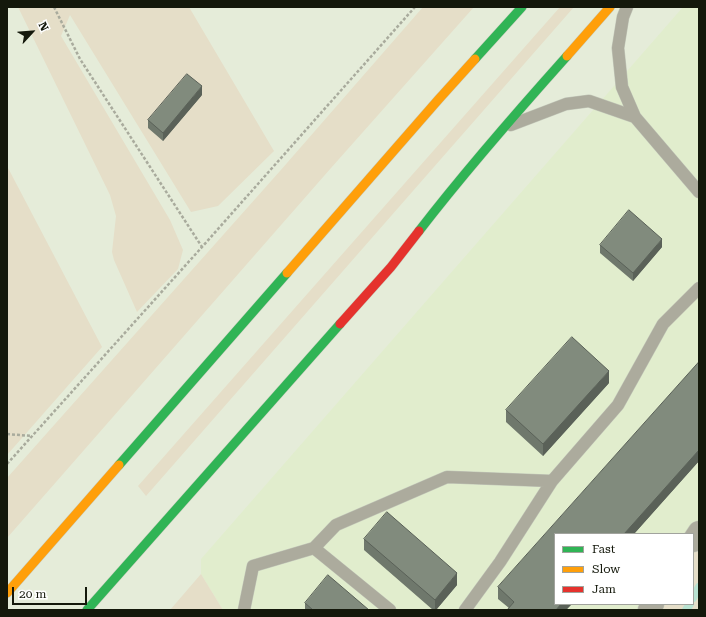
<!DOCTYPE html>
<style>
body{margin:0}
#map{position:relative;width:706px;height:617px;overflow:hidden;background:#e5ecd9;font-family:"Roboto Serif",serif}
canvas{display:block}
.frame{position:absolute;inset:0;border:8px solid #14180b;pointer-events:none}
.legend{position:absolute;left:554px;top:533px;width:140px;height:72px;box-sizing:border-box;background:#fff;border:1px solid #a1a39d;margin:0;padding:5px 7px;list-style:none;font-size:12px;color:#14180b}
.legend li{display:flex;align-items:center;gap:8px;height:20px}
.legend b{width:20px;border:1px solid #a1a39d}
.north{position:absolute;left:12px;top:12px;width:40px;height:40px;-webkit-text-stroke:3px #fff;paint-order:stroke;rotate:64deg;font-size:11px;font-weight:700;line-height:16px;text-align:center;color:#14180b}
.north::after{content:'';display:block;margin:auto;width:14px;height:18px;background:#14180b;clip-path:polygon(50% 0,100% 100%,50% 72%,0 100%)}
.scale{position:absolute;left:12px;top:587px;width:75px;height:18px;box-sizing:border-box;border:2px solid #14180b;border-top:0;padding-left:5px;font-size:12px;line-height:14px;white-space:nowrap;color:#14180b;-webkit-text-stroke:3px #fff;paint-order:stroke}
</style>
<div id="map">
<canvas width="706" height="617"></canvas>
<div class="frame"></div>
<ul class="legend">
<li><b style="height:5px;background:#30b455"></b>Fast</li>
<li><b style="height:5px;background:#ff9f0a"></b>Slow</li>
<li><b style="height:5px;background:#e5322d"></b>Jam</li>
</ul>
<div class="north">N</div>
<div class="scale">20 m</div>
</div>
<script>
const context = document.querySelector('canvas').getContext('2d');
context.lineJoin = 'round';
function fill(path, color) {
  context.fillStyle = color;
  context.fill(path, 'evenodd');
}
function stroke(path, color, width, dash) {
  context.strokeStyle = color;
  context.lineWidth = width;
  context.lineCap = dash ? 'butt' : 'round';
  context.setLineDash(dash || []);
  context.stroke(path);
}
const built = new Path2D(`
 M 683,7 L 699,7 L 699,520 L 691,534 L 555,534 L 555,604 L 648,604 L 644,610 L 223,610 L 201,574 L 201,559 Z`);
const green = new Path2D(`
 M 18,7 L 189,7 L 274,151 L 218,206 L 191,212 L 70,15 L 61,36 L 170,220 L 183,250 L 178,269 L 137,312 L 114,260 L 112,252 L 116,216 L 110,195 Z
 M 423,7 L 474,7 L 331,168 L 7,538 L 7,478 L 280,171 Z
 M 560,7 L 574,7 L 146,496 L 138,486 Z
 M 7,166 L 102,347 L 7,455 Z
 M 699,520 L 699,610 L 644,610 L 648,604 L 693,604 L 693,534 L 691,534 Z
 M 201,574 L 223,610 L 170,610 Z`);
const stream = new Path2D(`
 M 693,598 L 699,587
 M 686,610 L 690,604`);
const path = new Path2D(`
 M 54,7 L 80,59 L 202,247
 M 7,434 L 32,436
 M 7,464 L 202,247 L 415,7`);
const lane = new Path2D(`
 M 627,7 L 623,17 L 618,48 L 622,87 L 635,117 L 699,192
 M 511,125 L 566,104 L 589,101 L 635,117
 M 244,610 L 253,566 L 314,548
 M 390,610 L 314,548 L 336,525 L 447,477 L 552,481
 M 465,610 L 500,562 L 552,481 L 618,405 L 663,324 L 699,288`);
const street = new Path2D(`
 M 693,541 L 699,532
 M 649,610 L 653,604`);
const fast = new Path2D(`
 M 475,59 L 522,7
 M 419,231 C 466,170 516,113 567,56
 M 119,465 L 287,273
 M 87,610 L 340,324`);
const slow = new Path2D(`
 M 567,56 L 610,7
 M 287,273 L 438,100 L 475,59
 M 7,593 L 119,465`);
const jam = new Path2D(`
 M 340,324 L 391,267 L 419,231`);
const wall = new Path2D(`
 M 202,95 L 163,141 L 148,128 L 148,120 Z
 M 600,245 L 662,247 L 633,281 L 600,253 Z
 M 699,362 L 699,461 L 566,610 L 507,610 L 509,608 L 498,599 L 498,587 Z
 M 609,383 L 543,456 L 506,422 L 506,410 Z
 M 364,539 L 457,585 L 436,610 L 433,610 L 364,550 Z
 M 305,603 L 369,610 L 305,610 Z`);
const shadedWall = new Path2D(`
 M 202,86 L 202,95 L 163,141 L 163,133 Z
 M 662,239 L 662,247 L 633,281 L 633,273 Z
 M 609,371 L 609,383 L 543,456 L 543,444 Z
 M 699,450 L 699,461 L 634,534 L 624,534 Z
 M 457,573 L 457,585 L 436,610 L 435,610 L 435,600 Z
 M 561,604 L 572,604 L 566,610 L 556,610 Z`);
const building = new Path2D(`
 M 187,74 L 202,86 L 163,133 L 148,120 Z
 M 629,210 L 662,239 L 633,273 L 600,245 Z
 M 572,337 L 609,371 L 543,444 L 506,410 Z
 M 699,362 L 699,450 L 624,534 L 555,534 L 555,604 L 561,604 L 556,610 L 507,610 L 514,602 L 498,587 Z
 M 387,512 L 457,573 L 435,600 L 364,539 Z
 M 328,575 L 369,610 L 313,610 L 305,603 Z`);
fill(built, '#e1edcd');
fill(green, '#e5dec8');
stroke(stream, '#b8e2d1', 8);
stroke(lane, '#c3c8ba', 13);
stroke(street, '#c3c8ba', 23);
stroke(fast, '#c3c8ba', 10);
stroke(slow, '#c3c8ba', 10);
stroke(jam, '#c3c8ba', 10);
stroke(path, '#a9ab9d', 2.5, [3, 2]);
stroke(lane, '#acab9d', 12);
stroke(street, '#acab9d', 22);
stroke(fast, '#30b455', 9);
stroke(slow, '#ff9f0a', 9);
stroke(jam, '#e5322d', 9);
fill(wall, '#6f786c');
fill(shadedWall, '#5a6158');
fill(building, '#818b7d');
stroke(building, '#5a6158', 1);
</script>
